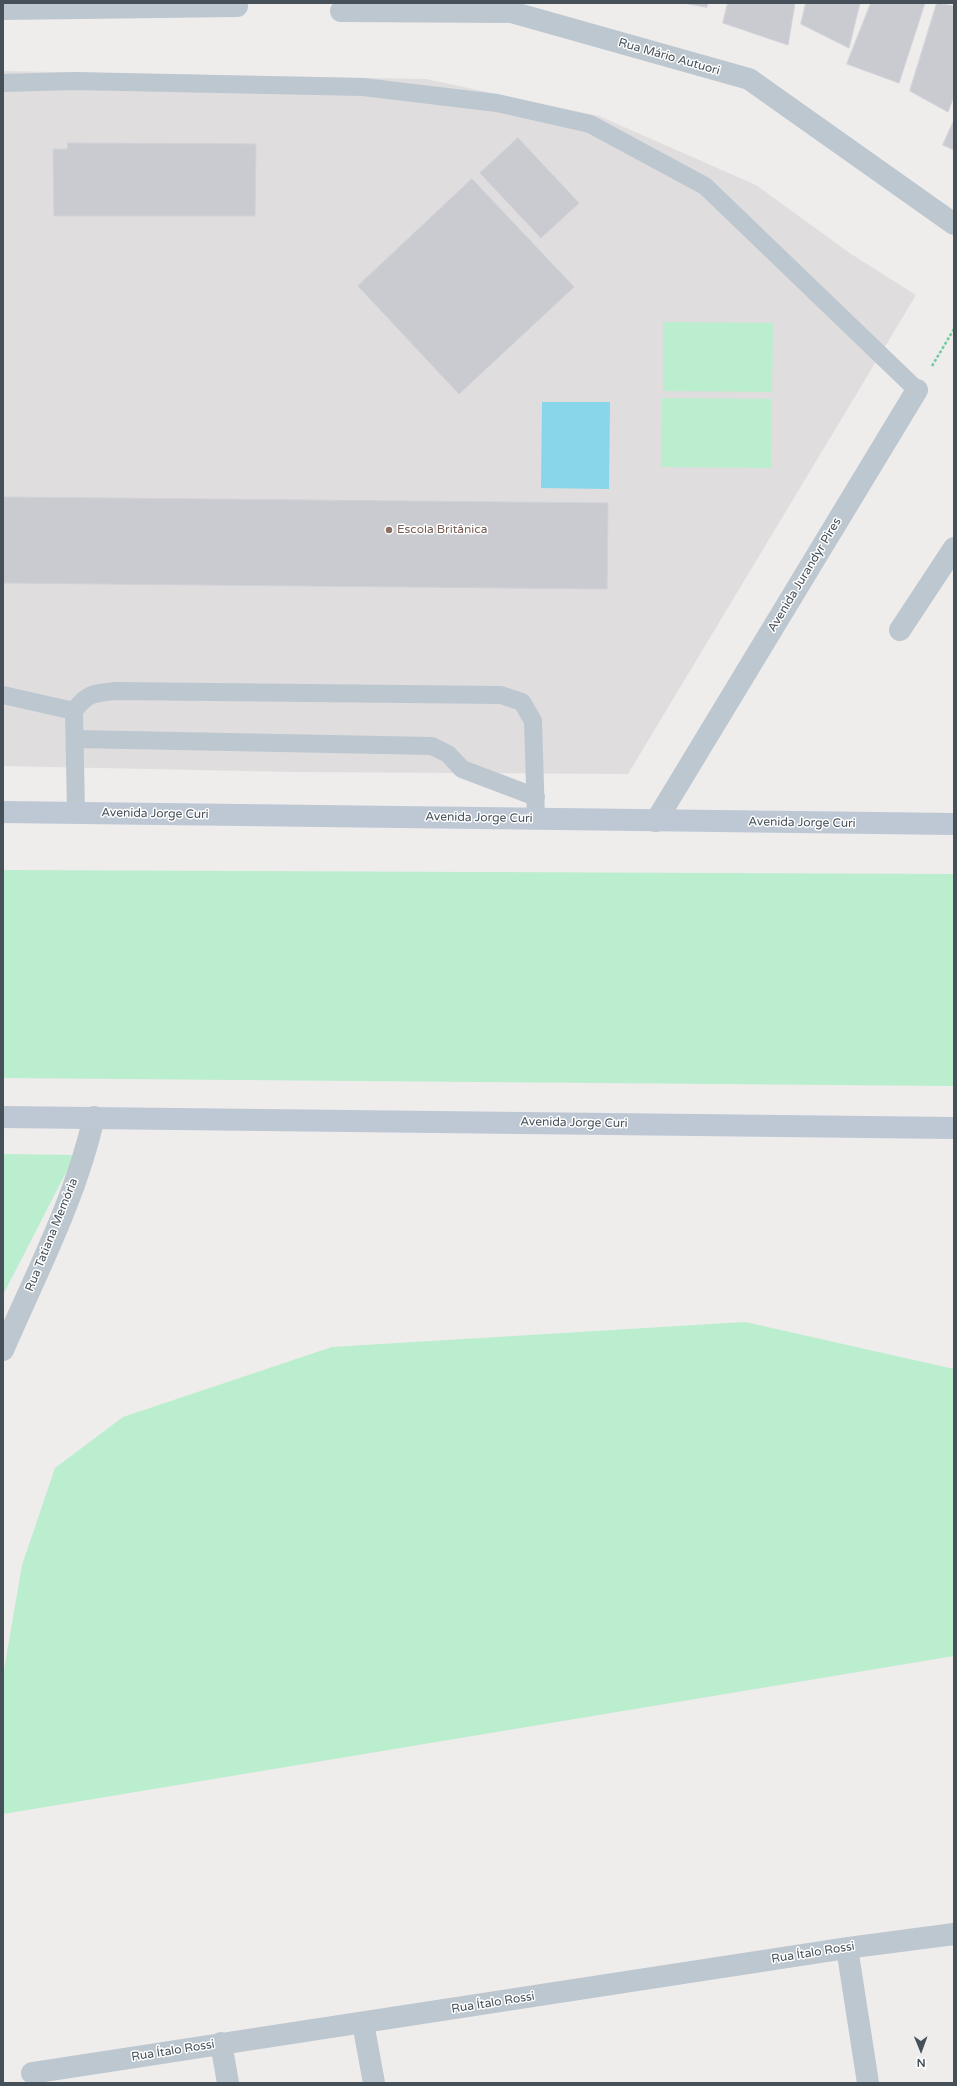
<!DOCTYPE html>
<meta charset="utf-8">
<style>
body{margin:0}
#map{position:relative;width:957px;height:2086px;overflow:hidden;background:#efecec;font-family:"Varela Round",sans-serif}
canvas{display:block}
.frame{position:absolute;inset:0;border:4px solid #455059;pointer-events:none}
.north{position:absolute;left:901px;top:2030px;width:40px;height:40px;-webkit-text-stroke:3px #fff;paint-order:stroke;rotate:179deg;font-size:11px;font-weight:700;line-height:16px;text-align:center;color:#455059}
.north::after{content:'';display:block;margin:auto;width:14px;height:18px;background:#455059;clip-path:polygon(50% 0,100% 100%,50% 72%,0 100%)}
</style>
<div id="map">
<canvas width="957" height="2086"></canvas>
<div class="frame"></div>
<div class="north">N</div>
</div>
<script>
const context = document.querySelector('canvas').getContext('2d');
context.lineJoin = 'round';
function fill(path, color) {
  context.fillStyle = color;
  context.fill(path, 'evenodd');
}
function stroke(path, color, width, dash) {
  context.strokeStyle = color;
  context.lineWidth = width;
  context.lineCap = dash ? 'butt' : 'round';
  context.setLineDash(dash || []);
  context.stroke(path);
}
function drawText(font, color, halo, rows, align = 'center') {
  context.font = font + ' "Varela Round",sans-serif';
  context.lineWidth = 3;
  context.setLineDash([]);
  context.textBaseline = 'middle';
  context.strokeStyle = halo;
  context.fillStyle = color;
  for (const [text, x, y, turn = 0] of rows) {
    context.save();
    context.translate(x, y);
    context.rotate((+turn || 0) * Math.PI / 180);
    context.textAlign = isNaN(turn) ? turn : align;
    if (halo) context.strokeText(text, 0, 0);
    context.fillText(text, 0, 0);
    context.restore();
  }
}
const education = new Path2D(`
 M 3,71 L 426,79 L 599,116 L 756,185 L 851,254 L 916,295 L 628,774 L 294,772 L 3,766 Z`);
const green = new Path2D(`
 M 663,322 L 773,323 L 772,392 L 663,391 Z
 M 662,398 L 772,399 L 771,468 L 661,467 Z
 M 3,870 L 954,874 L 954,1086 L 3,1078 Z
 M 3,1154 L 75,1155 L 3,1295 Z
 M 745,1322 L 954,1369 L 954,1656 L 3,1814 L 3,1676 L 22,1565 L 55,1468 L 123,1417 L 332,1347 Z`);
const water = new Path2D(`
 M 542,402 L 610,402 L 609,489 L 541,488 Z`);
const building = new Path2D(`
 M 683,3 L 708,3 L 707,7 Z
 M 728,3 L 795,3 L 788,45 L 723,23 Z
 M 806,3 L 860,3 L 849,48 L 801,24 Z
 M 871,3 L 925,3 L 899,83 L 847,64 Z
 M 937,3 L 954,6 L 954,96 L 948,112 L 910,91 Z
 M 954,120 L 954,150 L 943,145 Z
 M 518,138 L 579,203 L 541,238 L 480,173 Z
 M 68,143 L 256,144 L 255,216 L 54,216 L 53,149 L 67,149 Z
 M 472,179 L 574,287 L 459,394 L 358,286 Z
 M 3,497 L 608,503 L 607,589 L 3,583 Z`);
const path = new Path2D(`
 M 932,366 L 954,329`);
const lane = new Path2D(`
 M 3,83 L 74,81 L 363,87 L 497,103 L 590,124 L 705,186 L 917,390
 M 3,695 L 74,711
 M 76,739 L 432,746 L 448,754 L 462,769 L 536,797
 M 76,813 L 74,711 C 87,693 95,693 116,691 L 501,695 L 522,702 L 533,721 L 536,819`);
const street = new Path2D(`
 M 3,9 L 237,6
 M 341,11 L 511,12 L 749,79 L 954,224
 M 900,630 L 954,548
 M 656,821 L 917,390
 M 3,1350 C 36,1274 76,1198 94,1117
 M 847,1948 L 868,2083
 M 363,2023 L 374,2083
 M 221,2043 L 228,2083
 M 32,2073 L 847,1948 L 954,1934`);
const secondary = new Path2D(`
 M 3,812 L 954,824
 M 3,1117 L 954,1128`);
const markers = [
 [389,530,4,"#8d6e63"]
];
const streetNames = [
 ["Rua Mário Autuori",669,57,16],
 ["Avenida Jurandyr Pires",805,575,-59],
 ["Avenida Jorge Curi",155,814,1],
 ["Avenida Jorge Curi",479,818,1],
 ["Avenida Jorge Curi",802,823,1],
 ["Avenida Jorge Curi",574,1123,1],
 ["Rua Tatiana Memória",52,1235,-68],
 ["Rua Ítalo Rossi",813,1953,-9],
 ["Rua Ítalo Rossi",493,2003,-9],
 ["Rua Ítalo Rossi",173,2051,-9]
];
const educationNames = [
 ["Escola Britânica",397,530]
];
fill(education, '#e0ddde');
fill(green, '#baeece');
fill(water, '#87d6ea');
fill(building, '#c9cbd1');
stroke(building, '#d0d2d8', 1);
stroke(path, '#72cb9f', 2.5, [3, 2]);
stroke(lane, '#bdc7cf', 18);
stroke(street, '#bdc7cf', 22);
stroke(secondary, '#bdc8d4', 22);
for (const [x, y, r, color] of markers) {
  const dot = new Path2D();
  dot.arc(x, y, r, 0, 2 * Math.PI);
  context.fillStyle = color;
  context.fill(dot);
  stroke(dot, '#fff', 1.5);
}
drawText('12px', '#455059', '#fff', streetNames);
drawText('12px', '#785e54', '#fff', educationNames, 'left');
</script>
